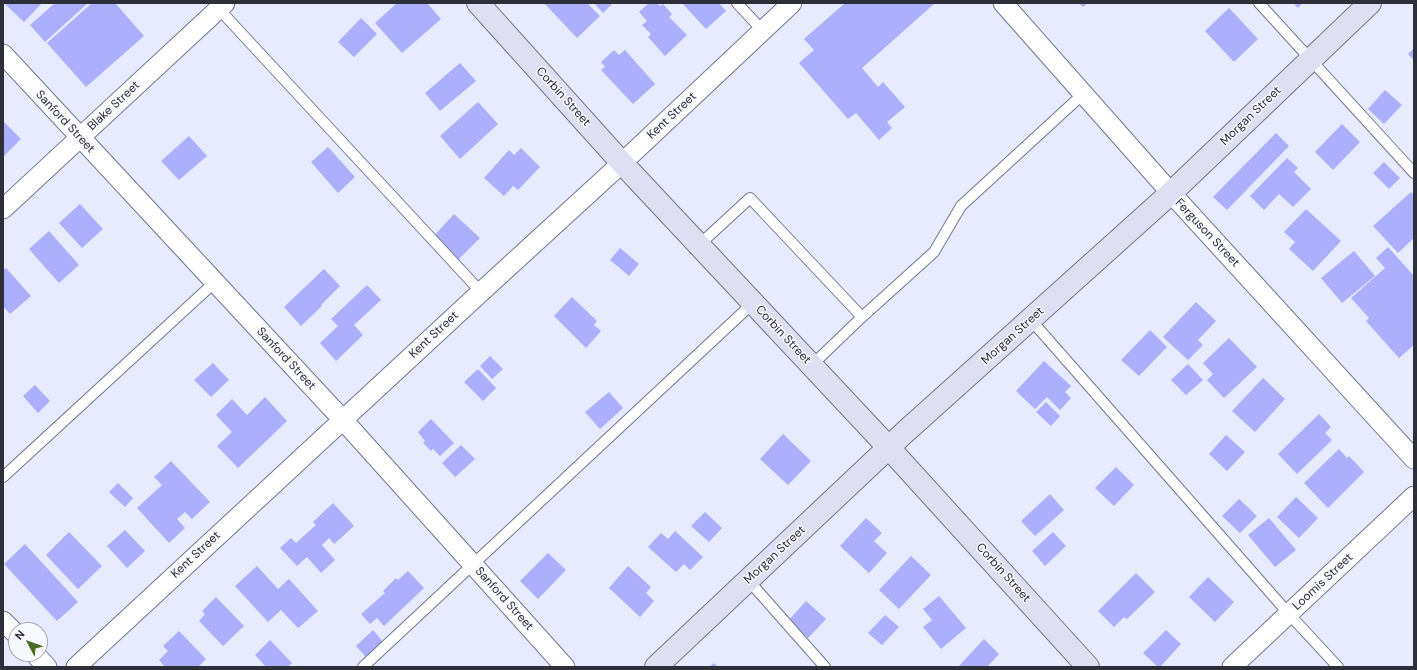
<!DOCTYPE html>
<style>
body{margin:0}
#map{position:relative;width:1417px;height:670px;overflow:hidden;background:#e8eaff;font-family:"DM Sans",sans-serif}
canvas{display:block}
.frame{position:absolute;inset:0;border:4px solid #2e2f39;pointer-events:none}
.north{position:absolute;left:8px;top:622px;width:40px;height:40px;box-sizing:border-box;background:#f8f9fe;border:1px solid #a7a8af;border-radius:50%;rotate:311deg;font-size:11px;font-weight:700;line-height:16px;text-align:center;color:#2e2f39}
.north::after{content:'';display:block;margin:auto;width:14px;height:18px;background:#4b6d26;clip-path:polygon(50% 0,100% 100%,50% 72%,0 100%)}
</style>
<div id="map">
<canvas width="1417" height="670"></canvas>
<div class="frame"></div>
<div class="north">N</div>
</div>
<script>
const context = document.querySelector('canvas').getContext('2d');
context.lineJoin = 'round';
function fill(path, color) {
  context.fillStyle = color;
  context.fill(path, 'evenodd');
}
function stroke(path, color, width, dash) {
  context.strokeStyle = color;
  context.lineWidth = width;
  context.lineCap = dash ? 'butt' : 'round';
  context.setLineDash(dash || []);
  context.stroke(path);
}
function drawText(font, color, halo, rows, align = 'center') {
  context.font = font + ' "DM Sans",sans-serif';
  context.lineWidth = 3;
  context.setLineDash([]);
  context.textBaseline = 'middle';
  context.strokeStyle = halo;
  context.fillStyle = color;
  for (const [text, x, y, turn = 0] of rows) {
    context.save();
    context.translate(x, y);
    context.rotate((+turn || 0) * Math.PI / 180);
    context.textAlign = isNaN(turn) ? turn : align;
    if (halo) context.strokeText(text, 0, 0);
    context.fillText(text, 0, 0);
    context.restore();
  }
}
const building = new Path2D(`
 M 4,3 L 42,3 L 24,22 Z
 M 55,3 L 88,3 L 45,42 L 30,25 Z
 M 92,3 L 115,3 L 144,36 L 86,87 L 47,43 Z
 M 397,3 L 427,3 L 441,19 L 402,53 L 375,23 Z
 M 544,3 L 587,3 L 600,16 L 577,38 Z
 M 594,3 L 613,3 L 603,13 Z
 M 649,3 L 657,3 L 660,6 L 663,4 L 672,14 L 669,17 L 687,35 L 665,56 L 648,37 L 651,34 L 642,25 L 647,21 L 639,12 Z
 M 682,3 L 719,3 L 726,11 L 706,29 Z
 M 845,3 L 935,3 L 862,68 L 878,87 L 883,82 L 905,107 L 887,122 L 892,128 L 879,140 L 856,113 L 848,119 L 799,63 L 814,50 L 804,39 Z
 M 1079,3 L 1088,3 L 1083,7 Z
 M 1293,3 L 1302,3 L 1298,8 Z
 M 1229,8 L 1258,39 L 1234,62 L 1205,31 Z
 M 361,18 L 377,34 L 354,57 L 338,42 Z
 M 1414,48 L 1414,60 L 1408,54 Z
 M 614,50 L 619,55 L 625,50 L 655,84 L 633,104 L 601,70 L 605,67 L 601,62 Z
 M 460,63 L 476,81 L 440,111 L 425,93 Z
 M 1385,90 L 1402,105 L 1384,124 L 1368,109 Z
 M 478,102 L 498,124 L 460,159 L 440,136 Z
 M 3,121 L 21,139 L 3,157 Z
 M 1342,124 L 1360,142 L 1333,170 L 1315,152 Z
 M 1276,133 L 1289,146 L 1227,210 L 1213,197 Z
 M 189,136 L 207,156 L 179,180 L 161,161 Z
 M 328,147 L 355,177 L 338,193 L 311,162 Z
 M 521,148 L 540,167 L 518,190 L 513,186 L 504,196 L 484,178 L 509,150 L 514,155 Z
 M 1287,158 L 1298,168 L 1294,172 L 1311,189 L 1293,207 L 1279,194 L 1264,210 L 1250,196 Z
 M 1384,162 L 1400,178 L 1389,189 L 1373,173 Z
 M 1411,192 L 1414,195 L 1414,238 L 1398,253 L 1373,226 Z
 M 80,204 L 103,229 L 82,248 L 59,223 Z
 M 1306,209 L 1341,241 L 1313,271 L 1289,249 L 1295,242 L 1284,232 Z
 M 454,214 L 480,238 L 458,260 L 433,237 Z
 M 49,231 L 79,265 L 59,283 L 29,249 Z
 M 1388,247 L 1414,276 L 1414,345 L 1399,358 L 1366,321 L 1369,318 L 1351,298 L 1385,268 L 1376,258 Z
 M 620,248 L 639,264 L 629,276 L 610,260 Z
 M 1354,251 L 1375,276 L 1342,303 L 1321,278 Z
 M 6,268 L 31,296 L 10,314 L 3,306 L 3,270 Z
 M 324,269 L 340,286 L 321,305 L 322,306 L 301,326 L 284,307 Z
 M 367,285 L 381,300 L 354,325 L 363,335 L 336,361 L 320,343 L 338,326 L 331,319 Z
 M 572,297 L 597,321 L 594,325 L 601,331 L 586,348 L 554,316 Z
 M 1196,302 L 1216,321 L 1198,340 L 1203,345 L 1188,360 L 1163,337 Z
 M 1150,330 L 1167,347 L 1139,376 L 1121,360 Z
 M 1229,338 L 1257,367 L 1224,398 L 1207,380 L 1213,374 L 1203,363 Z
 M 490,356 L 503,369 L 492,379 L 480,366 Z
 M 1044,361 L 1071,386 L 1065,392 L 1071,398 L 1060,410 L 1047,397 L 1035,409 L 1016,391 Z
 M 213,363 L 229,380 L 211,397 L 194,380 Z
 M 1188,364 L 1203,380 L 1186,395 L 1171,380 Z
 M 478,369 L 496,388 L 483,401 L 464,382 Z
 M 1263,378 L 1285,399 L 1255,432 L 1232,411 Z
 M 35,385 L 50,401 L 38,413 L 23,396 Z
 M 609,392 L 623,408 L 600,429 L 585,412 Z
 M 265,397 L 287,421 L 238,468 L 217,446 L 232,432 L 216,415 L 232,399 L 247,415 Z
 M 1046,402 L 1060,416 L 1051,426 L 1036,412 Z
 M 1319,414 L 1331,427 L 1325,433 L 1332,440 L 1297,474 L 1278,454 Z
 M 431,419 L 454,443 L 440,456 L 433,449 L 431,451 L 423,443 L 425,441 L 418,432 Z
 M 783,434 L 811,461 L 788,485 L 760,459 Z
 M 1226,435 L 1245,452 L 1227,471 L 1209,454 Z
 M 461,445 L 475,459 L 455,477 L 442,463 Z
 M 1339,449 L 1347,458 L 1349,456 L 1364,472 L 1328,508 L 1304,483 Z
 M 171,461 L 210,502 L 192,519 L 185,512 L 177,519 L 185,528 L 169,543 L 137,508 L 162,485 L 154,477 Z
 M 1116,467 L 1134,485 L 1114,506 L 1095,488 Z
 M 118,483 L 133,498 L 125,507 L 109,492 Z
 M 1050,494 L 1064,510 L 1035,536 L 1021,521 Z
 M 1296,497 L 1318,518 L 1299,538 L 1277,517 Z
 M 1239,499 L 1257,516 L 1240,533 L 1222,516 Z
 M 333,503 L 354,526 L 334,544 L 329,538 L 322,545 L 335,560 L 321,573 L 307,557 L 297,566 L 280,548 L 291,538 L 296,543 L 316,525 L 313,522 Z
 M 705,512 L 722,528 L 709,542 L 691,526 Z
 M 866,518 L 882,533 L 874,541 L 887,553 L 869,573 L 840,546 Z
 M 1269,518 L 1296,550 L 1275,567 L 1248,535 Z
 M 125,530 L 145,551 L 127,568 L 107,546 Z
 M 675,531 L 703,557 L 690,570 L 684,564 L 676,572 L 648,547 L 661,533 L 668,539 Z
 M 69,532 L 102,566 L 78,589 L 46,555 Z
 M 1053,532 L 1066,546 L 1045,566 L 1032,551 Z
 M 25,544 L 78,602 L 57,621 L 4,564 Z
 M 548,553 L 566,570 L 538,599 L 520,581 Z
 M 911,556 L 931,575 L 899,609 L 879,590 Z
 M 257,566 L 278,589 L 289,579 L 318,611 L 298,628 L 281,610 L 268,622 L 235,586 Z
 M 628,566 L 651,587 L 646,593 L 654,601 L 640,617 L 609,588 Z
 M 408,571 L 424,588 L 384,626 L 377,618 L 370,624 L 361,614 L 385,593 L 383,591 L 396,578 L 398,580 Z
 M 1136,573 L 1155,592 L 1127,619 L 1124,617 L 1114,627 L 1098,611 Z
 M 1208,577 L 1234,602 L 1215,622 L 1189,597 Z
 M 939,596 L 966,628 L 941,649 L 923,627 L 932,620 L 923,609 Z
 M 216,597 L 244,626 L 223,646 L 199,621 L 205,614 L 202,611 Z
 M 806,601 L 826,619 L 808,638 L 789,620 Z
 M 885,615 L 899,627 L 882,645 L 868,633 Z
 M 373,630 L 383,642 L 366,657 L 356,646 Z
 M 1166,630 L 1181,644 L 1160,667 L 1158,667 L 1143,653 Z
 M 179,631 L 206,659 L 198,667 L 165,667 L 159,660 L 168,651 L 163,646 Z
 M 984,639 L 999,654 L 987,667 L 958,667 Z
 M 270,640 L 292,663 L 288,667 L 266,667 L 255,655 Z
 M 714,663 L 718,667 L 709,667 Z`);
const lane = new Path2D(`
 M 737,3 L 762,30
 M 1259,3 L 1414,173
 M 217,7 L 481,292
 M 699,245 L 750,198 L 862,317 L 934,252 L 961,206 L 1083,94
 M 1031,320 L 1289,614 L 1338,667
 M 811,366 L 862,317
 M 3,477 L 215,282
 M 749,581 L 825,667
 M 363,667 L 753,303`);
const street = new Path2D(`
 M 1003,3 L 1171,193 L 1414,459
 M 3,54 L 343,420 L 565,667
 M 3,209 L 225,3
 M 3,621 L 16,634
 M 35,654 L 47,667
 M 76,667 L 481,292 L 622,163 L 792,3
 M 1232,667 L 1414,496`);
const secondary = new Path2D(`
 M 478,3 L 622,163 L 889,448 L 1088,667
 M 656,667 L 904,433 L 1171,193 L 1370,3`);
const streetNames = [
 ["Corbin Street",563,97,48],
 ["Blake Street",114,106,-43],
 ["Kent Street",672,116,-43],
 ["Morgan Street",1251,116,-44],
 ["Sanford Street",65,122,47],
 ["Ferguson Street",1207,233,47],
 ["Kent Street",434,335,-43],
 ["Corbin Street",783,335,47],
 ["Morgan Street",1013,336,-42],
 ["Sanford Street",286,359,47],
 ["Kent Street",196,555,-43],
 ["Morgan Street",775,555,-43],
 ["Corbin Street",1003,573,48],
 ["Loomis Street",1323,582,-43],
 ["Sanford Street",504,599,48]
];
fill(building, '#abaffd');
stroke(lane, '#74768d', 12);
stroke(street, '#74768d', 21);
stroke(secondary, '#74768d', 24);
stroke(lane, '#fff', 10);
stroke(street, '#fff', 19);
stroke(secondary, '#dedff3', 22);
drawText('12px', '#2e2f39', '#f8f9fe', streetNames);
</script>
